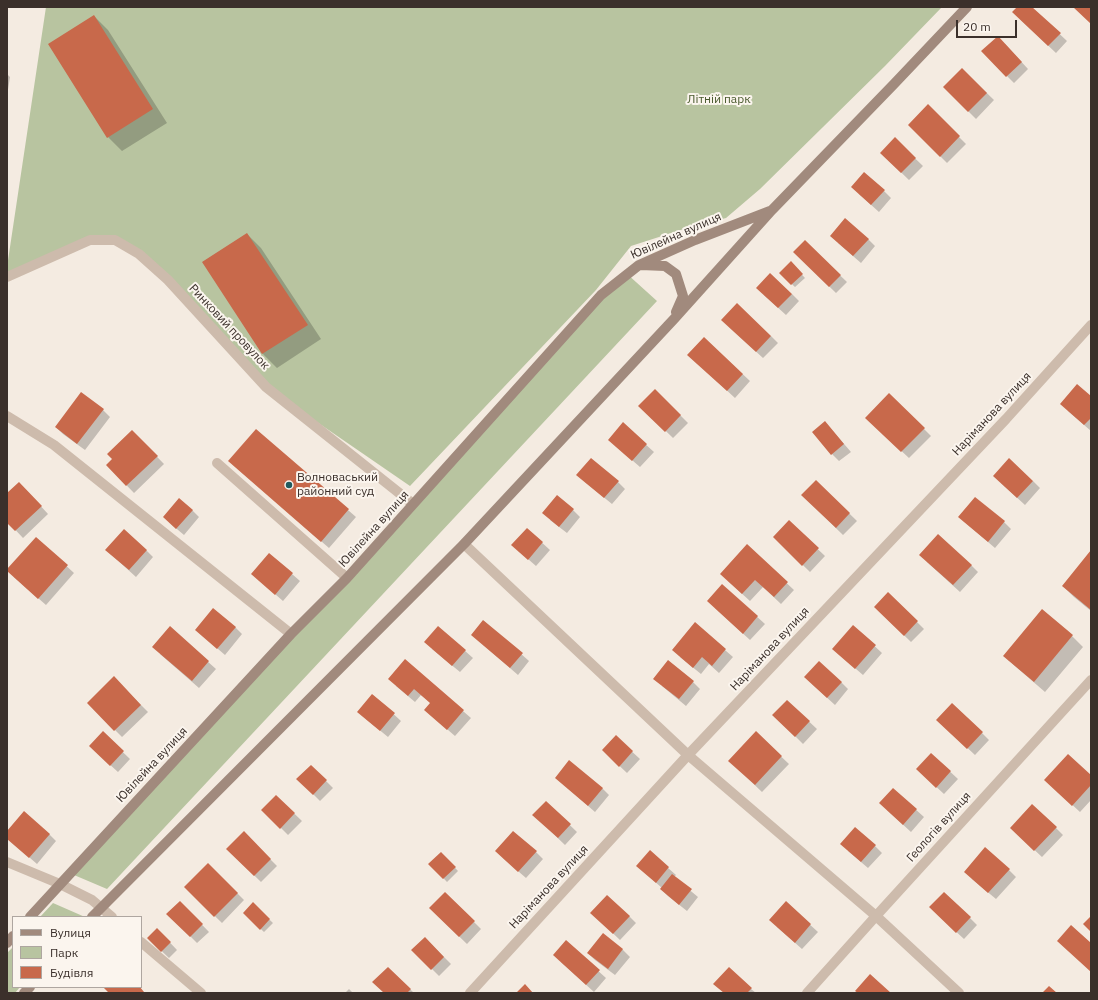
<!DOCTYPE html>
<meta charset="utf-8">
<style>
body{margin:0}
#map{position:relative;width:1098px;height:1000px;overflow:hidden;background:#f4ebe1;font-family:"IBM Plex Sans",sans-serif}
canvas{display:block}
.frame{position:absolute;inset:0;border:8px solid #3b302b;pointer-events:none}
.legend{position:absolute;left:12px;top:916px;width:130px;height:72px;box-sizing:border-box;background:#fbf5ee;border:1px solid #aea6a0;margin:0;padding:5px 7px;list-style:none;font-size:12px;color:#3b302b}
.legend li{display:flex;align-items:center;gap:8px;height:20px}
.legend b{width:20px;border:1px solid #aea6a0}
.scale{position:absolute;left:956px;top:20px;width:61px;height:18px;box-sizing:border-box;border:2px solid #3b302b;border-top:0;padding-left:5px;font-size:12px;line-height:14px;white-space:nowrap;color:#3b302b;-webkit-text-stroke:3px #fbf5ee;paint-order:stroke}
</style>
<div id="map">
<canvas width="1098" height="1000"></canvas>
<div class="frame"></div>
<ul class="legend">
<li><b style="height:5px;background:#a18a7d"></b>Вулиця</li>
<li><b style="height:11px;background:#b8c4a0"></b>Парк</li>
<li><b style="height:11px;background:#c8694b"></b>Будівля</li>
</ul>
<div class="scale">20 m</div>
</div>
<script>
const context = document.querySelector('canvas').getContext('2d');
context.lineJoin = 'round';
function fill(path, color) {
  context.fillStyle = color;
  context.fill(path, 'evenodd');
}
function stroke(path, color, width, dash) {
  context.strokeStyle = color;
  context.lineWidth = width;
  context.lineCap = dash ? 'butt' : 'round';
  context.setLineDash(dash || []);
  context.stroke(path);
}
function drawText(font, color, halo, rows, align = 'center') {
  context.font = font + ' "IBM Plex Sans",sans-serif';
  context.lineWidth = 4;
  context.setLineDash([]);
  context.textBaseline = 'middle';
  context.strokeStyle = halo;
  context.fillStyle = color;
  for (const [text, x, y, turn = 0] of rows) {
    context.save();
    context.translate(x, y);
    context.rotate((+turn || 0) * Math.PI / 180);
    context.textAlign = isNaN(turn) ? turn : align;
    if (halo) context.strokeText(text, 0, 0);
    context.fillText(text, 0, 0);
    context.restore();
  }
}
const green = new Path2D(`
 M 46,7 L 942,7 L 885,66 L 760,189 L 726,218 L 690,227 L 631,246 L 596,290 L 410,486 L 266,387 L 168,280 L 115,240 L 90,240 L 7,277 L 7,267 Z
 M 626,273 L 657,301 L 107,889 L 74,875 Z
 M 53,903 L 85,917 L 40,917 Z
 M 13,947 L 13,987 L 20,987 L 15,993 L 7,993 L 7,953 Z`);
const shadow = new Path2D(`
 M 1018,7 L 1031,7 L 1067,41 L 1056,53 L 1020,19 Z
 M 94,16 L 108,30 L 167,123 L 122,151 L 108,137 Z
 M 1005,44 L 1028,69 L 1014,83 L 1007,76 Z
 M 962,69 L 994,100 L 976,119 L 944,87 Z
 M 7,74 L 10,77 L 7,96 Z
 M 928,106 L 966,144 L 947,163 L 909,125 Z
 M 895,139 L 923,166 L 909,180 L 881,153 Z
 M 884,191 L 891,198 L 879,212 L 859,194 Z
 M 247,234 L 261,248 L 321,339 L 277,368 L 263,354 L 203,262 Z
 M 868,239 L 875,246 L 861,263 L 838,243 Z
 M 805,242 L 847,282 L 836,293 L 794,252 Z
 M 791,263 L 805,278 L 795,287 L 780,273 Z
 M 792,294 L 799,301 L 786,315 L 764,295 Z
 M 729,327 L 771,336 L 778,343 L 763,358 Z
 M 704,338 L 750,381 L 735,398 L 696,362 Z
 M 655,390 L 688,423 L 673,438 L 640,406 Z
 M 82,394 L 103,410 L 110,417 L 85,450 L 63,434 L 56,427 Z
 M 889,394 L 931,436 L 909,458 L 866,418 Z
 M 1091,397 L 1091,431 L 1068,411 Z
 M 825,422 L 851,452 L 839,461 L 832,454 Z
 M 623,424 L 654,452 L 640,467 L 617,447 Z
 M 256,430 L 356,517 L 329,548 L 237,468 Z
 M 132,431 L 164,464 L 134,493 L 107,465 L 113,459 Z
 M 816,481 L 857,521 L 843,535 L 802,495 Z
 M 1033,481 L 1040,488 L 1025,505 L 1001,483 Z
 M 585,482 L 618,482 L 625,489 L 612,504 Z
 M 26,490 L 48,514 L 23,538 L 7,521 L 7,494 Z
 M 192,510 L 199,517 L 184,535 L 171,524 Z
 M 573,510 L 580,517 L 567,533 L 550,520 Z
 M 789,522 L 825,556 L 810,572 L 774,537 Z
 M 1004,522 L 1011,529 L 995,548 L 967,524 Z
 M 527,529 L 550,550 L 536,566 L 520,552 Z
 M 36,538 L 74,573 L 46,605 L 14,577 Z
 M 747,546 L 794,590 L 781,604 L 763,587 L 750,601 L 728,581 Z
 M 146,550 L 153,557 L 136,577 L 114,557 Z
 M 1091,552 L 1091,611 L 1074,597 L 1063,586 Z
 M 269,554 L 300,581 L 283,601 L 252,574 Z
 M 927,562 L 971,565 L 978,572 L 960,592 Z
 M 722,585 L 765,624 L 750,640 L 715,608 Z
 M 888,593 L 924,629 L 911,642 L 875,607 Z
 M 1042,611 L 1072,636 L 1083,647 L 1045,692 L 1015,666 L 1004,656 Z
 M 484,621 L 529,661 L 518,675 L 472,635 Z
 M 695,624 L 733,657 L 719,673 L 709,664 L 701,674 L 680,657 Z
 M 853,626 L 882,653 L 863,675 L 841,656 Z
 M 235,627 L 242,634 L 225,655 L 196,630 Z
 M 438,627 L 473,658 L 460,672 L 432,649 Z
 M 170,628 L 216,669 L 199,688 L 160,654 Z
 M 405,661 L 471,718 L 455,736 L 433,717 L 431,703 L 421,695 L 415,702 L 396,686 Z
 M 114,678 L 148,712 L 122,737 L 88,703 Z
 M 693,682 L 700,689 L 686,706 L 662,686 Z
 M 841,682 L 848,689 L 835,705 L 812,684 Z
 M 373,695 L 401,721 L 388,737 L 366,719 Z
 M 787,701 L 817,729 L 803,744 L 781,722 Z
 M 945,727 L 982,733 L 989,740 L 975,755 Z
 M 103,733 L 130,759 L 118,772 L 97,753 Z
 M 756,733 L 789,764 L 762,792 L 737,768 Z
 M 616,737 L 640,759 L 627,773 L 610,757 Z
 M 931,754 L 958,779 L 944,794 L 917,769 Z
 M 311,766 L 333,788 L 320,801 L 298,779 Z
 M 1091,777 L 1091,800 L 1080,812 L 1053,787 Z
 M 556,778 L 602,788 L 609,795 L 595,812 Z
 M 893,789 L 924,817 L 911,832 L 887,810 Z
 M 276,796 L 302,821 L 288,835 L 263,810 Z
 M 546,802 L 577,832 L 565,845 L 541,822 Z
 M 1011,828 L 1056,828 L 1063,835 L 1042,857 Z
 M 7,832 L 49,834 L 56,841 L 37,864 L 7,838 Z
 M 244,833 L 277,866 L 261,882 L 227,849 Z
 M 875,846 L 882,853 L 868,868 L 848,851 Z
 M 536,852 L 543,859 L 526,878 L 503,858 Z
 M 650,852 L 676,875 L 674,877 L 698,897 L 687,911 L 668,896 L 661,889 L 662,888 L 645,873 Z
 M 441,853 L 458,871 L 447,882 L 430,864 Z
 M 208,864 L 244,900 L 222,923 L 185,887 Z
 M 1009,870 L 1016,877 L 996,899 L 972,879 Z
 M 445,893 L 481,929 L 467,944 L 437,915 Z
 M 180,902 L 209,932 L 197,943 L 168,914 Z
 M 786,903 L 818,932 L 802,949 L 777,927 Z
 M 253,904 L 273,923 L 264,932 L 244,913 Z
 M 937,914 L 970,918 L 977,925 L 964,939 Z
 M 629,916 L 636,923 L 620,940 L 599,920 Z
 M 157,929 L 177,950 L 169,958 L 148,938 Z
 M 603,934 L 623,950 L 630,957 L 615,975 L 595,960 L 588,953 Z
 M 425,938 L 451,964 L 439,976 L 413,950 Z
 M 566,942 L 606,978 L 594,992 L 561,962 Z
 M 388,968 L 414,993 L 385,993 Z
 M 729,968 L 751,989 L 756,993 L 725,993 Z
 M 349,989 L 353,993 L 345,993 Z`);
const building = new Path2D(`
 M 1017,7 L 1032,7 L 1061,33 L 1048,46 L 1012,12 Z
 M 1073,7 L 1091,7 L 1091,24 Z
 M 94,15 L 153,109 L 107,138 L 48,44 Z
 M 998,36 L 1022,62 L 1006,77 L 981,51 Z
 M 962,68 L 987,93 L 968,112 L 943,87 Z
 M 928,104 L 960,136 L 940,157 L 908,125 Z
 M 895,137 L 916,158 L 901,173 L 880,153 Z
 M 864,172 L 885,190 L 871,205 L 851,187 Z
 M 845,218 L 869,239 L 853,256 L 830,236 Z
 M 247,233 L 308,325 L 262,354 L 202,262 Z
 M 805,240 L 841,275 L 829,287 L 793,252 Z
 M 791,261 L 803,274 L 791,285 L 779,273 Z
 M 770,273 L 792,294 L 778,308 L 756,288 Z
 M 737,303 L 771,336 L 756,352 L 721,320 Z
 M 704,337 L 743,374 L 727,391 L 687,355 Z
 M 1077,384 L 1091,396 L 1091,418 L 1084,425 L 1060,404 Z
 M 655,389 L 681,415 L 665,432 L 638,406 Z
 M 81,392 L 104,409 L 77,444 L 55,427 Z
 M 889,393 L 925,428 L 901,452 L 865,418 Z
 M 825,421 L 844,444 L 831,455 L 812,432 Z
 M 623,422 L 647,444 L 632,461 L 608,440 Z
 M 256,429 L 349,509 L 321,542 L 228,461 Z
 M 132,430 L 158,456 L 126,486 L 106,465 L 112,459 L 107,454 Z
 M 591,458 L 619,481 L 604,498 L 576,475 Z
 M 1009,458 L 1033,481 L 1017,498 L 993,476 Z
 M 816,480 L 850,513 L 836,528 L 801,495 Z
 M 19,482 L 42,506 L 15,531 L 7,523 L 7,493 Z
 M 557,495 L 574,509 L 559,527 L 542,513 Z
 M 975,497 L 1005,521 L 988,542 L 958,517 Z
 M 179,498 L 193,510 L 176,529 L 163,517 Z
 M 789,520 L 819,548 L 802,566 L 773,537 Z
 M 527,528 L 543,542 L 528,560 L 511,545 Z
 M 124,529 L 147,550 L 129,570 L 105,550 Z
 M 938,534 L 972,565 L 953,585 L 919,555 Z
 M 36,537 L 68,565 L 38,599 L 7,571 L 7,569 Z
 M 747,544 L 788,582 L 774,597 L 755,580 L 742,594 L 720,574 Z
 M 1091,550 L 1091,610 L 1062,586 Z
 M 269,553 L 293,573 L 275,595 L 251,574 Z
 M 722,584 L 758,616 L 743,634 L 707,601 Z
 M 888,592 L 918,621 L 904,636 L 874,607 Z
 M 213,608 L 236,627 L 217,649 L 195,630 Z
 M 1042,609 L 1073,635 L 1034,682 L 1003,656 Z
 M 483,620 L 523,653 L 510,668 L 471,635 Z
 M 695,622 L 726,649 L 712,666 L 702,657 L 693,668 L 672,650 Z
 M 853,625 L 876,645 L 855,669 L 832,649 Z
 M 170,626 L 209,661 L 192,681 L 152,647 Z
 M 438,626 L 466,650 L 452,666 L 424,642 Z
 M 405,659 L 464,710 L 447,730 L 424,710 L 430,703 L 414,689 L 408,696 L 388,679 Z
 M 668,660 L 694,681 L 679,699 L 653,679 Z
 M 819,661 L 842,682 L 827,698 L 804,677 Z
 M 114,676 L 141,705 L 114,731 L 87,703 Z
 M 372,694 L 395,713 L 380,731 L 357,712 Z
 M 787,700 L 810,721 L 795,737 L 772,715 Z
 M 952,703 L 983,732 L 967,749 L 936,720 Z
 M 103,731 L 124,751 L 110,766 L 89,746 Z
 M 756,731 L 782,756 L 755,785 L 728,761 Z
 M 616,735 L 633,751 L 619,767 L 602,750 Z
 M 931,753 L 951,771 L 936,788 L 916,769 Z
 M 1068,754 L 1091,775 L 1091,785 L 1072,806 L 1044,780 Z
 M 569,760 L 603,788 L 588,806 L 555,778 Z
 M 311,765 L 327,780 L 313,795 L 296,779 Z
 M 893,788 L 917,809 L 903,825 L 879,803 Z
 M 276,795 L 295,813 L 280,829 L 261,810 Z
 M 546,801 L 571,824 L 558,838 L 532,815 Z
 M 1032,804 L 1057,827 L 1034,851 L 1010,828 Z
 M 24,811 L 50,834 L 29,858 L 7,839 L 7,831 Z
 M 855,827 L 876,845 L 861,862 L 840,844 Z
 M 244,831 L 271,859 L 254,876 L 226,849 Z
 M 513,831 L 537,851 L 518,872 L 495,851 Z
 M 985,847 L 1010,869 L 988,893 L 964,872 Z
 M 650,850 L 669,867 L 656,883 L 636,866 Z
 M 441,852 L 456,867 L 443,879 L 428,864 Z
 M 208,863 L 238,893 L 214,917 L 184,887 Z
 M 672,874 L 692,889 L 679,905 L 660,889 Z
 M 445,892 L 475,921 L 459,937 L 429,908 Z
 M 944,892 L 971,917 L 956,933 L 929,907 Z
 M 607,895 L 630,916 L 613,934 L 590,913 Z
 M 180,901 L 203,924 L 190,937 L 166,914 Z
 M 786,901 L 811,924 L 795,943 L 769,920 Z
 M 253,902 L 270,919 L 260,930 L 243,913 Z
 M 1091,916 L 1091,932 L 1083,924 Z
 M 1071,925 L 1091,943 L 1091,972 L 1057,941 Z
 M 157,928 L 171,942 L 161,952 L 147,938 Z
 M 603,933 L 623,949 L 608,969 L 587,953 Z
 M 425,937 L 444,957 L 431,970 L 411,950 Z
 M 566,940 L 600,970 L 586,985 L 553,955 Z
 M 388,967 L 411,989 L 407,993 L 384,993 L 372,982 Z
 M 729,967 L 752,988 L 747,993 L 724,993 L 713,984 Z
 M 870,974 L 891,993 L 858,993 L 855,991 Z
 M 525,984 L 533,993 L 516,993 Z
 M 1049,986 L 1057,993 L 1042,993 Z
 M 103,987 L 140,987 L 144,992 L 143,993 L 109,993 Z`);
const lane = new Path2D(`
 M 217,463 L 347,578`);
const street = new Path2D(`
 M 7,277 L 90,240 L 115,240 L 139,254 L 168,280 L 266,387 L 413,504
 M 7,416 L 54,445 L 291,634
 M 464,544 L 688,755 L 876,916 L 959,993
 M 7,862 L 60,884 L 92,900 L 112,917
 M 141,942 L 201,993
 M 470,993 L 688,755 L 1006,419 L 1091,325
 M 807,993 L 876,916 L 1091,680`);
const secondary = new Path2D(`
 M 641,265 L 665,266 L 676,274 L 683,296 L 676,312
 M 30,917 L 291,634 L 347,578 L 601,295 L 639,265 L 695,240 L 770,211
 M 92,917 L 464,544 L 674,319 L 772,210 L 894,84 L 967,7
 M 7,943 L 13,936
 M 24,993 L 30,987`);
const markers = [
 [289,485,4,"#1f5a5e"]
];
const parkNames = [
 ["Літній парк",719,100]
];
const streetNames = [
 ["Ювілейна вулиця",676,236,-24],
 ["Ринковий провулок",229,327,47],
 ["Наріманова вулиця",992,414,-47],
 ["Ювілейна вулиця",374,529,-48],
 ["Наріманова вулиця",770,649,-47],
 ["Ювілейна вулиця",152,765,-47],
 ["Геологів вулиця",939,827,-48],
 ["Наріманова вулиця",549,887,-47]
];
const poiNames = [
 ["Волноваський",297,478],
 ["районний суд",297,492]
];
fill(green, '#b8c4a0');
fill(shadow, '#0003');
fill(building, '#c8694b');
stroke(lane, '#cdbbac', 10);
stroke(street, '#cdbbac', 10);
stroke(secondary, '#a18a7d', 10);
for (const [x, y, r, color] of markers) {
  const dot = new Path2D();
  dot.arc(x, y, r, 0, 2 * Math.PI);
  context.fillStyle = color;
  context.fill(dot);
  stroke(dot, '#fbf5ee', 1.5);
}
drawText('12px', '#4a5a2e', '#fbf5ee', parkNames);
drawText('12px', '#3b302b', '#fbf5ee', streetNames);
drawText('12px', '#3b302b', '#fbf5ee', poiNames, 'left');
</script>
